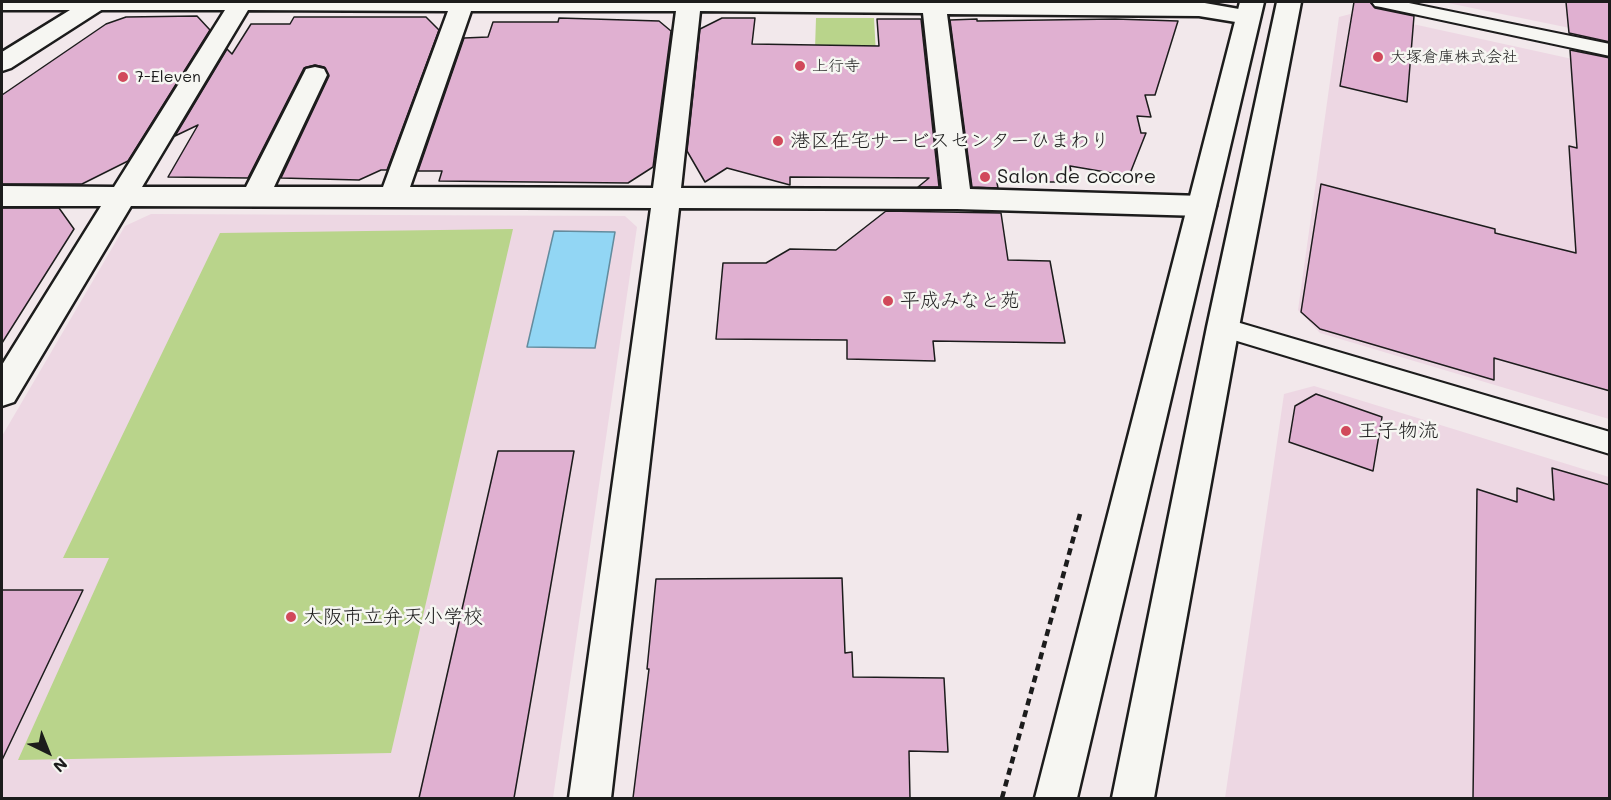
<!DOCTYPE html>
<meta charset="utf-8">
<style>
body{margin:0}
#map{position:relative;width:1611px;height:800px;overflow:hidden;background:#f2e8eb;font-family:Mali,sans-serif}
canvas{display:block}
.frame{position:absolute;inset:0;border:3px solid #1c1c1c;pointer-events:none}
.north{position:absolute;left:18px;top:722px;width:60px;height:60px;-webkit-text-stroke:4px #f6f6f2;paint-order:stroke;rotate:137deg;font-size:16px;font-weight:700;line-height:24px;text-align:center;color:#1c1c1c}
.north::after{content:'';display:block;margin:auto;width:21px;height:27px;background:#1c1c1c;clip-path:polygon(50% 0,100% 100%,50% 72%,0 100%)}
</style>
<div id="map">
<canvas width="1611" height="800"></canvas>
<div class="frame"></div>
<div class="north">N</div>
</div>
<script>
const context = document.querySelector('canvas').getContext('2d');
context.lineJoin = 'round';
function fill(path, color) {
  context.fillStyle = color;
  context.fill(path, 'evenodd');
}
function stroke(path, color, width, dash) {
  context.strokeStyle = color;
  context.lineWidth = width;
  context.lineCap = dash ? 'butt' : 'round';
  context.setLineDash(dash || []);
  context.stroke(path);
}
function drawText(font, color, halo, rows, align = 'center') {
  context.font = font + ' Mali,"Klee One",sans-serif';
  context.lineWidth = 5;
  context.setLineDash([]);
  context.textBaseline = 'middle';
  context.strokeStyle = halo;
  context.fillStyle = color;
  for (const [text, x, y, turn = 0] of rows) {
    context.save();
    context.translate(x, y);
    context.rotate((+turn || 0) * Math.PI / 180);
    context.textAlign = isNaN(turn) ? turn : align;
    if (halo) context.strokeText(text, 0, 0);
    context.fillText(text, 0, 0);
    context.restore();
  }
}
const built = new Path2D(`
 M 1443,2 L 1609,2 L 1609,36 Z
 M 1358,12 L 1609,67 L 1609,419 L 1320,333 L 1298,310 L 1339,17 Z
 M 151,214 L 625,216 L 637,227 L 553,798 L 2,798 L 2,436 L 125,226 Z
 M 1314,386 L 1609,477 L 1609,798 L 1225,798 L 1284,394 Z`);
const green = new Path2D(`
 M 816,18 L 874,18 L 878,90 L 815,49 Z
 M 513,229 L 391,753 L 18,760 L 109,558 L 63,558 L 220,233 Z`);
const water = new Path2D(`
 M 554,231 L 615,232 L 595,348 L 527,347 Z`);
const building = new Path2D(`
 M 1354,2 L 1370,2 L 1375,8 L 1414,16 L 1407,102 L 1340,86 Z
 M 1566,2 L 1610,2 L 1610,42 L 1569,33 Z
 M 197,16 L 210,30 L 128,161 L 82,184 L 2,184 L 2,95 L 106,24 L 126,17 Z
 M 294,17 L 426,17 L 439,30 L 387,170 L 381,170 L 359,180 L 281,178 L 329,76 L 324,67 L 315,65 L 304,68 L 248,178 L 168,177 L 198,125 L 175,136 L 227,49 L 232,54 L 251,24 L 290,24 Z
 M 559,18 L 659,21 L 671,31 L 653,167 L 628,183 L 439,181 L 442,171 L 418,171 L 464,38 L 488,37 L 493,22 L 558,22 Z
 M 722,18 L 755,18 L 752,44 L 879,46 L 877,19 L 921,19 L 939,187 L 918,187 L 929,178 L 790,177 L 790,185 L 727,168 L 705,182 L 687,151 L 700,29 Z
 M 977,19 L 977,21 L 1115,19 L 1178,21 L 1155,95 L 1145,95 L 1151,117 L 1137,116 L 1141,133 L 1146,133 L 1129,176 L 1070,166 L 1073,182 L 1005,182 L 997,183 L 998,188 L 972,187 L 950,20 Z
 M 1570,50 L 1610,58 L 1610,391 L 1494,358 L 1494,380 L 1320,329 L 1301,312 L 1321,184 L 1495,229 L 1495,233 L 1576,253 L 1569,146 L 1577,148 Z
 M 2,208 L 59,208 L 74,229 L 2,343 Z
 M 886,211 L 1001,213 L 1008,260 L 1050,261 L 1065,343 L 933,341 L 935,361 L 847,359 L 847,340 L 716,339 L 723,263 L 766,263 L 790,249 L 836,250 Z
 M 1316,394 L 1382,417 L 1373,471 L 1289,442 L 1295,406 Z
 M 498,451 L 574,451 L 514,798 L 419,798 Z
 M 1552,468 L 1610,485 L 1610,798 L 1473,798 L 1477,489 L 1517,502 L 1517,488 L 1554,500 Z
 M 842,578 L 845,653 L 852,652 L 853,677 L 944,678 L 948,752 L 909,751 L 910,798 L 633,798 L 649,669 L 647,669 L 656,579 Z
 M 2,590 L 83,590 L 2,760 Z`);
const path = new Path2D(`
 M 1002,798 L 1080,514`);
const service = new Path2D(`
 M 1372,2 L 1404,2 L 1610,44 L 1610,56 L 1381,7 L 1375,6 Z
 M 1223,318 L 1610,432 L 1610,454 L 1214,334 L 1211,327 L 1214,320 Z`);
const minor = new Path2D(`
 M 2,2 L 1199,2 L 1256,12 L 1260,17 L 1256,22 L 1248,24 L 1199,16 L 947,14 L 970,189 L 1202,196 L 1212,199 L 1216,206 L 1212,213 L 1202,216 L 957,209 L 679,208 L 611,798 L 569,798 L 651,208 L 131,206 L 14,402 L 2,406 L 2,365 L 101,206 L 2,206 L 2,186 L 114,187 L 225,10 L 2,10 ZM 248,10 L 448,11 L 383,187 L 274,187 L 327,75 L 324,69 L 315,67 L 306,69 L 303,75 L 246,187 L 142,187 ZM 471,11 L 676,11 L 653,188 L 410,187 ZM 700,11 L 923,13 L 942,189 L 681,188 Z`);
const tertiary = new Path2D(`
 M 83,2 L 110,2 L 106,7 L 11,68 L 2,71 L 2,52 Z
 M 1240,2 L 1264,2 L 1077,798 L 1035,798 Z
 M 1277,2 L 1301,2 L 1239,327 L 1154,798 L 1112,798 L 1207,327 Z`);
const markers = [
 [1378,57,6,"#d1495b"],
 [800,66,6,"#d1495b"],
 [123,77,6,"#d1495b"],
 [778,141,6,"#d1495b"],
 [985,177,6,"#d1495b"],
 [888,301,6,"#d1495b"],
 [1346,431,6,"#d1495b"],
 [291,617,6,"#d1495b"]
];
const farPoinames = [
 ["大塚倉庫株式会社",1390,57],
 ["上行寺",812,66],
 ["7-Eleven",135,77]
];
const poiNames = [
 ["港区在宅サービスセンターひまわり",790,141],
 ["Salon de cocore",997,177],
 ["平成みなと苑",900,301],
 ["王子物流",1358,431],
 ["大阪市立弁天小学校",303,617]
];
fill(built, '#edd7e3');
fill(green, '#b9d48b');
fill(water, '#92d6f4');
stroke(water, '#638c9e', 1.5);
fill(building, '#e0b0d1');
stroke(building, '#1c1c1c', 1.5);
stroke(service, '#1c1c1c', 4);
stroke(minor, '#1c1c1c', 5);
stroke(tertiary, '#1c1c1c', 5);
stroke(path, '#1c1c1c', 4.5, [7, 5]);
fill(service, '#f6f6f2');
fill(minor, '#f6f6f2');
fill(tertiary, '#f6f6f2');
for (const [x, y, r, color] of markers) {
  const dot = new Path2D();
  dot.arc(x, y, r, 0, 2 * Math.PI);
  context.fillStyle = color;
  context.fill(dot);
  stroke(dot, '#f6f6f2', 2);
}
drawText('16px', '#1c1c1c', '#f6f6f2', farPoinames, 'left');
drawText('20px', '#1c1c1c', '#f6f6f2', poiNames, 'left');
</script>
